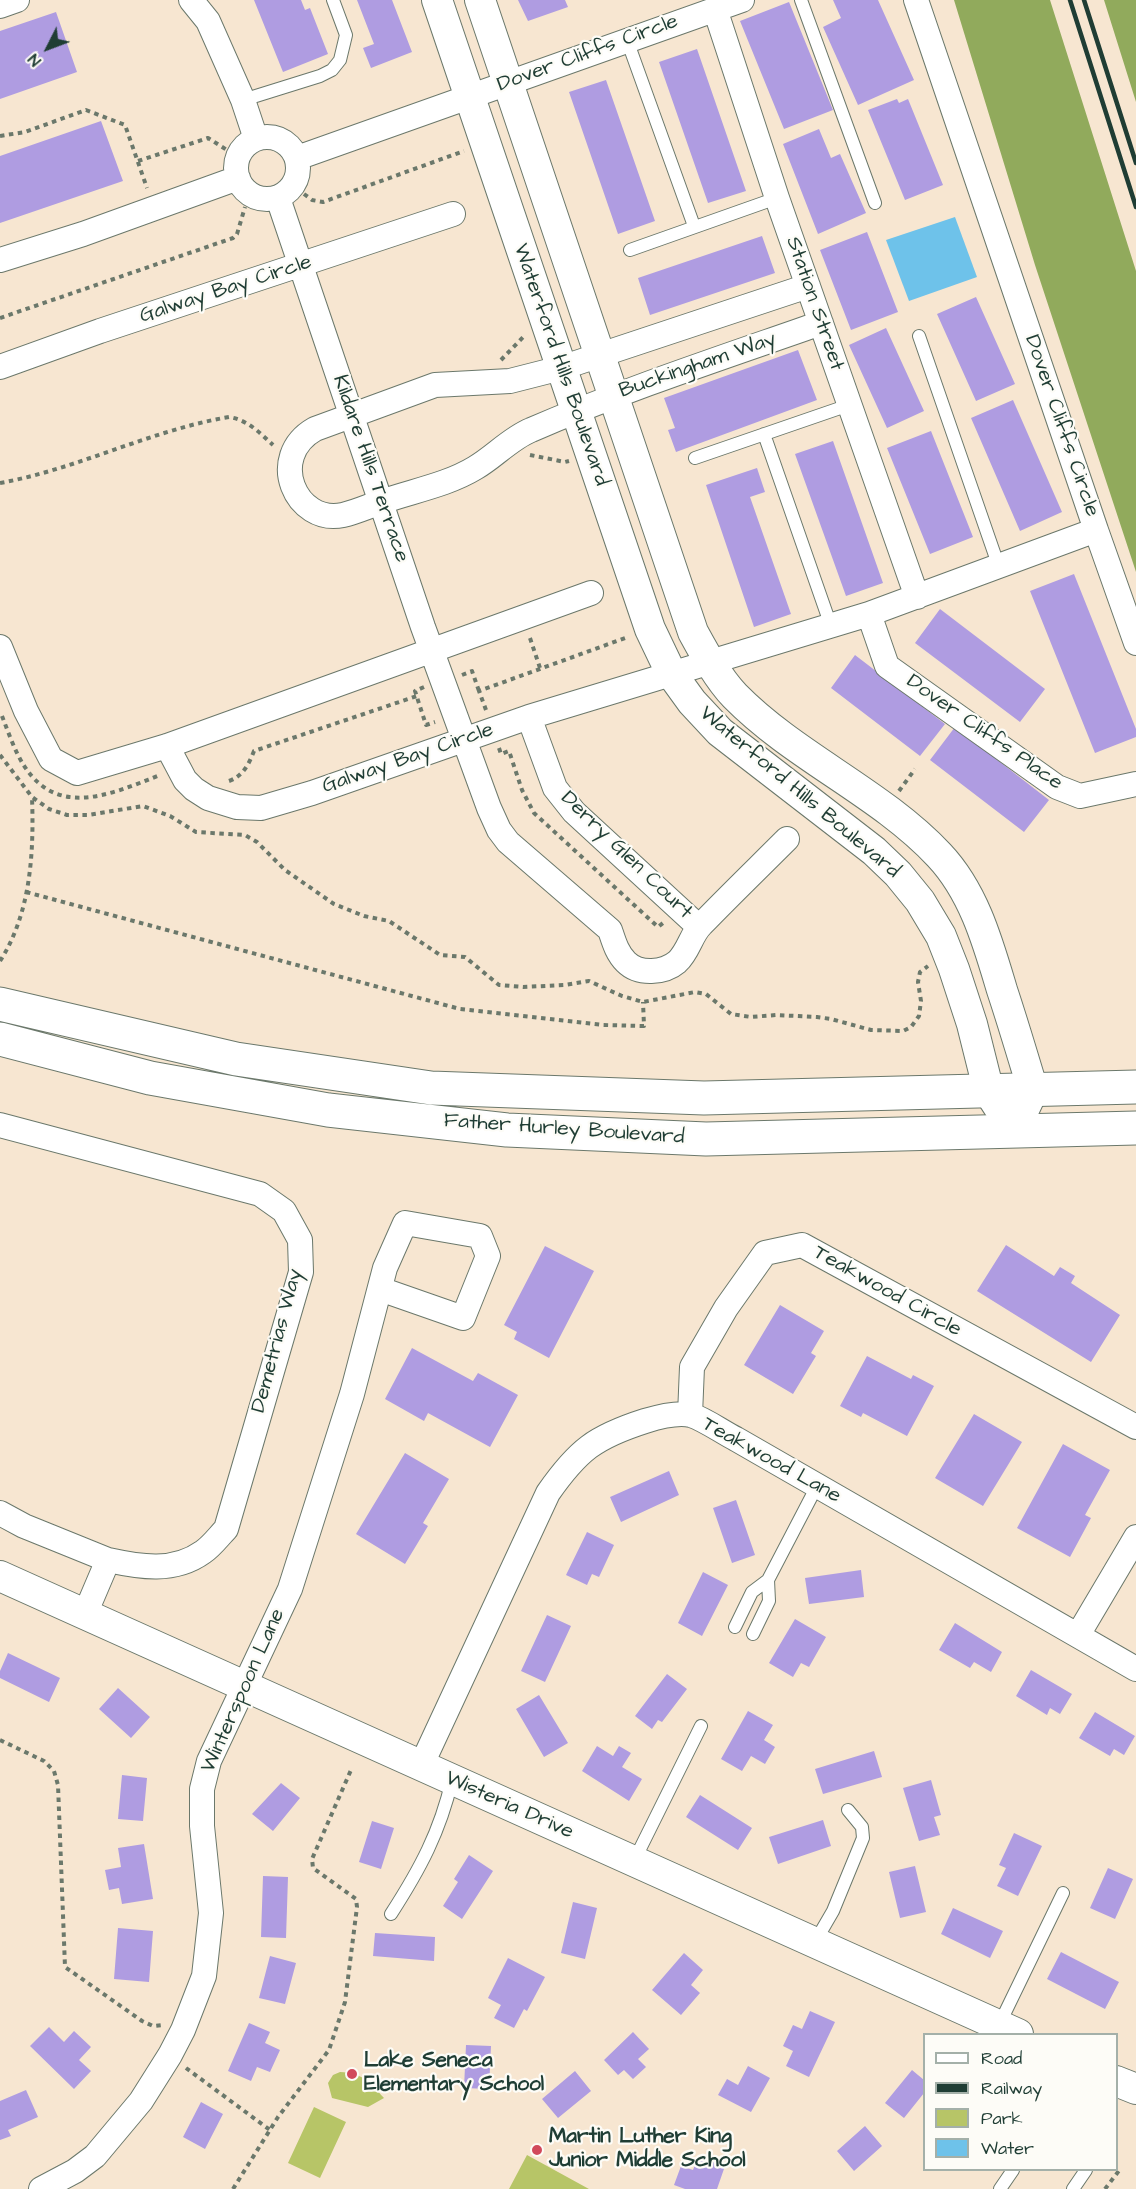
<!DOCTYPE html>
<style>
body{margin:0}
#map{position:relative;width:1136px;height:2189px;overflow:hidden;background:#f7e6d1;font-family:"Architects Daughter",sans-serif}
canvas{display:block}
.legend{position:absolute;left:923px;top:2033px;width:195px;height:138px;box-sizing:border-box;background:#fdfcf7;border:2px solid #a4b0a9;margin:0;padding:8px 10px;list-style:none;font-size:18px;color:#1f3d34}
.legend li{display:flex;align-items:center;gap:12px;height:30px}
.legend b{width:30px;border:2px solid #a4b0a9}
.north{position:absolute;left:18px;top:18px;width:60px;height:60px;-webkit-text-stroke:4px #fdfcf7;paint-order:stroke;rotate:228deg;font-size:16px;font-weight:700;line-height:24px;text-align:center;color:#1f3d34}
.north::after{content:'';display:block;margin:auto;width:21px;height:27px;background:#1f3d34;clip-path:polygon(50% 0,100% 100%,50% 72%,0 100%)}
</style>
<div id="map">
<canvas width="1136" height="2189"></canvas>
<ul class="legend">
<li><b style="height:8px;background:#fff"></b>Road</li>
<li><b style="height:8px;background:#1f3d34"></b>Railway</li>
<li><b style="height:16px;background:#b7c567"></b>Park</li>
<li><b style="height:16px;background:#6ec2ea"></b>Water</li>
</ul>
<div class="north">N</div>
</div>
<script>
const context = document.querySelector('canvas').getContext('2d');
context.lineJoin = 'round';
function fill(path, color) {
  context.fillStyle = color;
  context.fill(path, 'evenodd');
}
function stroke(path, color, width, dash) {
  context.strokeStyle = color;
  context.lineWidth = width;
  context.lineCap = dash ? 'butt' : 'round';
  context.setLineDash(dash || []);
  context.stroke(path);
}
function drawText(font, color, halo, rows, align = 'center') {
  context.font = font + ' "Architects Daughter",sans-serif';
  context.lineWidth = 4.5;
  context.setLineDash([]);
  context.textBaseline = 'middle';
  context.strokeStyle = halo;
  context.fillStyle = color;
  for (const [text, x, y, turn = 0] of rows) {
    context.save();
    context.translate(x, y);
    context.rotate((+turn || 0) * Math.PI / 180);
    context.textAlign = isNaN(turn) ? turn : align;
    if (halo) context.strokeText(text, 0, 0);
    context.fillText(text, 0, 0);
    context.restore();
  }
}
const green = new Path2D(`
 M 340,2072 C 362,2073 369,2081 384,2098 L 368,2107 L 332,2098 L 328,2083 L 333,2075 Z
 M 314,2107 L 346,2122 L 320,2178 L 288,2163 Z
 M 527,2155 L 589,2189 L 509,2189 Z`);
const forest = new Path2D(`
 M 954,0 L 1050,0 L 1136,271 L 1136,572 L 1035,265 Z
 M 1104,0 L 1136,0 L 1136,102 Z`);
const water = new Path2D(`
 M 955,217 L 977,277 L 909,301 L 886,240 Z`);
const building = new Path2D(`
 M 254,0 L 301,0 L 305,10 L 310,8 L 328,54 L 283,72 Z
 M 357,0 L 392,0 L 412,52 L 371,68 L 363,48 L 374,44 Z
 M 518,0 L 565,0 L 568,7 L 528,21 Z
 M 833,0 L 878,0 L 914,80 L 858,105 L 823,27 L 841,18 Z
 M 789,2 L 833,110 L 784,129 L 740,21 Z
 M 56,12 L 77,72 L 0,99 L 0,31 Z
 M 697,49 L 746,191 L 708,203 L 659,62 Z
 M 606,80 L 655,221 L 618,234 L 569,92 Z
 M 897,99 L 899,103 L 908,99 L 943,185 L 905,200 L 868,110 Z
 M 101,121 L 123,181 L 0,223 L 0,156 Z
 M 819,129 L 831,158 L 840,154 L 866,213 L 818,234 L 783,144 Z
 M 867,232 L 898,312 L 851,330 L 820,250 Z
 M 762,236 L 775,273 L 650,315 L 638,278 Z
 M 976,297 L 1015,384 L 976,401 L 937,314 Z
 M 886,328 L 924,411 L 887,428 L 849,345 Z
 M 798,350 L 817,400 L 676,452 L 668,430 L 675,428 L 664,398 Z
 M 1013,400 L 1062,512 L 1020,531 L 971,418 Z
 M 931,431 L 973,537 L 930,554 L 887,448 Z
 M 833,441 L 883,583 L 846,596 L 795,454 Z
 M 757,468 L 765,492 L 750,497 L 791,614 L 754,627 L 706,485 Z
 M 1074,574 L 1136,729 L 1136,737 L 1095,753 L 1030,591 Z
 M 940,609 L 1045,689 L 1020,722 L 915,643 Z
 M 855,655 L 945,724 L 920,756 L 831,688 Z
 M 955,727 L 1049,800 L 1024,832 L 930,760 Z
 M 1006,1245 L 1054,1276 L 1060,1267 L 1075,1276 L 1071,1283 L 1120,1315 L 1091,1362 L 977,1291 Z
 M 545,1246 L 594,1271 L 549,1358 L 514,1339 L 517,1332 L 504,1325 Z
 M 780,1305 L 824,1331 L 811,1353 L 816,1356 L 793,1394 L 744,1365 Z
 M 412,1348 L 473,1381 L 478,1373 L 518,1395 L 490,1447 L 428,1413 L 424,1421 L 385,1399 Z
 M 867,1356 L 911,1379 L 913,1375 L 934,1386 L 907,1436 L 863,1413 L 861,1417 L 840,1406 Z
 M 974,1414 L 1022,1442 L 983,1506 L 935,1478 Z
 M 1063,1444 L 1110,1470 L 1085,1515 L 1091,1518 L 1070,1557 L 1017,1528 Z
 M 405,1453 L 449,1479 L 423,1523 L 428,1526 L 405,1564 L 356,1534 Z
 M 669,1471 L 679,1495 L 621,1522 L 610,1497 Z
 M 736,1500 L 755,1555 L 732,1563 L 713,1508 Z
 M 587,1532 L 614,1545 L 599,1577 L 592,1574 L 587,1585 L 566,1575 Z
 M 861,1570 L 864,1597 L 809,1604 L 805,1578 Z
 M 703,1572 L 728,1585 L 702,1636 L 678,1623 Z
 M 547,1615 L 571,1626 L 545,1682 L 521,1671 Z
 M 795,1619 L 826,1637 L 809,1667 L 801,1663 L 793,1677 L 769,1663 Z
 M 955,1623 L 1002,1652 L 991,1672 L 974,1662 L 970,1668 L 939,1650 Z
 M 8,1653 L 60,1678 L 49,1702 L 0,1678 L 0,1671 Z
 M 1031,1670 L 1072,1694 L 1060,1714 L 1050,1708 L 1047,1715 L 1016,1696 Z
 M 667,1674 L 687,1689 L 662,1722 L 658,1720 L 652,1729 L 635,1716 Z
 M 118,1688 L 150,1717 L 131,1738 L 99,1709 Z
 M 539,1695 L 568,1743 L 544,1757 L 516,1709 Z
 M 748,1711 L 773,1725 L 764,1740 L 775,1747 L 765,1764 L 751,1756 L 742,1771 L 721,1759 Z
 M 1095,1712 L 1135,1736 L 1124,1755 L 1114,1749 L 1110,1756 L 1079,1738 Z
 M 597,1746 L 613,1756 L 619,1746 L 631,1753 L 622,1767 L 642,1779 L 629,1801 L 582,1771 Z
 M 874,1751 L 882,1777 L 823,1794 L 815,1769 Z
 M 122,1775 L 147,1778 L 143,1821 L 118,1819 Z
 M 931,1780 L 941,1815 L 934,1817 L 940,1835 L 919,1841 L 903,1788 Z
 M 281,1783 L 300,1798 L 273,1831 L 252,1814 Z
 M 700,1795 L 752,1828 L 738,1850 L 686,1817 Z
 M 823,1820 L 831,1846 L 778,1864 L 769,1837 Z
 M 372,1821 L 394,1828 L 381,1869 L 359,1862 Z
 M 1014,1833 L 1042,1846 L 1018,1896 L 997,1886 L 1006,1868 L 999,1865 Z
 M 144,1844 L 153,1899 L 122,1904 L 119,1888 L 109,1890 L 105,1870 L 121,1867 L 118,1848 Z
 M 469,1855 L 493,1871 L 462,1919 L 443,1906 L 458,1882 L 454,1879 Z
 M 915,1866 L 926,1912 L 900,1918 L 889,1872 Z
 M 1108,1868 L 1133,1879 L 1115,1919 L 1090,1908 Z
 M 263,1876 L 288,1877 L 286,1938 L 261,1937 Z
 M 573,1902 L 597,1908 L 585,1959 L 561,1953 Z
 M 953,1908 L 1003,1931 L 990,1958 L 941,1934 Z
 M 118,1928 L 153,1931 L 149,1982 L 114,1979 Z
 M 375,1933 L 435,1937 L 434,1961 L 373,1956 Z
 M 1061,1952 L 1119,1982 L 1105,2009 L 1047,1979 Z
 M 684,1953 L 703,1970 L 691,1985 L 700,1993 L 681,2015 L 652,1990 Z
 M 270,1956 L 296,1963 L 285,2004 L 259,1998 Z
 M 508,1958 L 545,1977 L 527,2011 L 524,2009 L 514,2028 L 494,2018 L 501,2005 L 488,1998 Z
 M 810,2011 L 835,2022 L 809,2077 L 786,2066 L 793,2051 L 783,2046 L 793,2025 L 802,2029 Z
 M 249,2023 L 270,2032 L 265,2043 L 280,2050 L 270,2072 L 257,2067 L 251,2081 L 228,2071 Z
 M 49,2027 L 64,2042 L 74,2031 L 91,2047 L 79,2060 L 91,2071 L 74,2089 L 30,2046 Z
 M 633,2032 L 649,2049 L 638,2059 L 646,2067 L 633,2079 L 624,2070 L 618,2075 L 604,2060 Z
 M 466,2045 L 491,2046 L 489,2089 L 464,2088 Z
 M 748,2066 L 770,2078 L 751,2112 L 718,2095 L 727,2079 L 738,2085 Z
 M 912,2070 L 924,2080 L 924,2093 L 904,2118 L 885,2103 Z
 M 575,2071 L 591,2091 L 558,2118 L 542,2099 Z
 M 26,2090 L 38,2117 L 8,2130 L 11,2136 L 0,2140 L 0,2101 Z
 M 201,2102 L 223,2114 L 205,2149 L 183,2137 Z
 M 865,2126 L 882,2146 L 854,2171 L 837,2151 Z
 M 698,2157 L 725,2166 L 717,2189 L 685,2189 L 674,2185 L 681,2166 L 693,2170 Z`);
const path = new Path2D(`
 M 0,136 L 25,132 L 86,110 L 125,125 L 147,188
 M 138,161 L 208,138 L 227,150
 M 304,194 L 312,200 L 323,202 L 464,151
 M 0,318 L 233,238 L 237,234 L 245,207
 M 501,360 L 525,335
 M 530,455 L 565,462 L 569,461
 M 0,483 C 78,469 151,430 229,417 C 248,420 260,433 273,445
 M 530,638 L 540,668
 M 462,675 L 472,671 L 479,691
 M 424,687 L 415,691 L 426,725 L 435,722
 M 486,710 L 479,691 L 628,637
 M 2,716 C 7,729 12,743 18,755 C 51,821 107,796 160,775
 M 499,748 L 501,754 L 509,751 L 522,790 L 534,813 L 658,927 L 663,923
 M 0,755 L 32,797 L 49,809 L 67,815 L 88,815 L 143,806 L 170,816 L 196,832 L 245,835 L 257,842 L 285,870 L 334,904 L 364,916 L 389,921 L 440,955 L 465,957 L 499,985 L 523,987 L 565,985 L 589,981 L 622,996 L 643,1002 L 695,992 L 706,994 L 731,1014 L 751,1017 L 776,1015 L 817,1017 L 831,1019 L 871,1030 L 903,1031 L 911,1027 L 919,1016 L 921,1001 L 918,982 L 920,972 L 928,966
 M 229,781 C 243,776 249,764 254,751 L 417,696
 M 899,791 L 915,769
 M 26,892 L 460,1009 L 603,1025 L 644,1026 L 643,1002
 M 0,961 C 31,913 34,852 32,797
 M 0,1740 L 44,1761 L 54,1771 L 58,1785 L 65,1967 L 142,2021 L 153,2026 L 162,2025
 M 186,2068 L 270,2130
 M 233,2189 L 278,2117 L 329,2050 L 345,2002 L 357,1907 L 356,1899 L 313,1868 L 312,1859 L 351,1770
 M 1105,2189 L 1121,2168`);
const service = new Path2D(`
 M 801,0 L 875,203
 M 627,40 L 694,226
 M 243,100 L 320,76 L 332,70 L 340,60 L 346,35 L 333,0
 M 630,250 L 777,198
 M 919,336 L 999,567
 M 764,434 L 831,626
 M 695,458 L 849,405
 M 735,1627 L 752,1592 L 768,1580
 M 753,1634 L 769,1601 L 768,1580 L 817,1486
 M 634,1861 L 701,1726
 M 391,1914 C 420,1869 440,1832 452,1780
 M 815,1942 L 833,1911 L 863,1838 L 862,1827 L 848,1810
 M 999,2025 L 1063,1893
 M 1000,2189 L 1013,2170
 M 1073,2189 L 1086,2170`);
const minor = new Path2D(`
 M 191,0 L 208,21 L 243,100 L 256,139
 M 0,6 L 17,0
 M 715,9 L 777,198 L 917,597
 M236 168a31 31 0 1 1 62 0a31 31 0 1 1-62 0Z
 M 297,158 L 742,0
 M 278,198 L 423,627 L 489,808 L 499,830 L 508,842 L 610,930 C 614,942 617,953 626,962 C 639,975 664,973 677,962 C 689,951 691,934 702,924 C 730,895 759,867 787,839
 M 0,260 L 83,234 L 238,178
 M 808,286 L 561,368 L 510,381 L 435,385 L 315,429 C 266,457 296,525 343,515 C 356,512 369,506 381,502 C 412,491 447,485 475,468 C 494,457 511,438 531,430 C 626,389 724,357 821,323
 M 0,367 L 100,331 L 453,214
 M 1096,530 L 1136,643
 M 869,614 L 887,666 L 1057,787 L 1080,796 L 1136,784
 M 0,647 L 26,711 L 51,759 L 77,773 L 167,746 L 591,593
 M 529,717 L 555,788 L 574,812 L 699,927
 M 167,746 L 185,780 L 194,789 L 208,798 L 237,807 L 261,808 L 312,793 L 529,717 L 869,614 L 1096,530 L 916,0
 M 0,1125 L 260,1194 L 284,1211 L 300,1240 L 301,1272 L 226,1529 C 219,1536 212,1546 203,1552 C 174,1573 140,1567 108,1560 L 85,1614
 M 690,1415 L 692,1367 L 726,1308 L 765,1253 L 802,1245 L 1136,1427
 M 0,1513 L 24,1526 L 108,1560
 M 1078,1635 L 1136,1537
 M 421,1766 L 548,1493 C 578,1450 595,1437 645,1421 C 658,1417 677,1412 691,1415 C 706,1420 722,1432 736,1439 L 1136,1669
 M 41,2189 L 75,2171 L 95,2156 L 141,2101 L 170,2055 L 183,2030 L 204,1976 L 211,1913 L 202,1826 L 202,1789 L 209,1761 L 290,1589 L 352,1394 L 385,1268 L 405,1223 L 480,1236 L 488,1256 L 463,1318 L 380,1289`);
const tertiary = new Path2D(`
 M 437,0 L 650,629 L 671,673 L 692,702 L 720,732 L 874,851 L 898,874 L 920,901 L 941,936 L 954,969 L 972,1024 L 989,1092 L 1014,1131
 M 480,0 L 693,632 C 705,654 718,678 735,696 C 795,757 881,793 939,855 C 974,892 988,943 1002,990 C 1013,1023 1023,1057 1033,1090 L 1014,1131
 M 0,1576 L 1018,2034
 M 1116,2081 L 1136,2089`);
const secondary = new Path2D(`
 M 0,1004 L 236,1059 L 431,1088 L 704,1098 L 1136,1087
 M 0,1039 L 150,1078 L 328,1110 L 507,1130 L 706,1139 L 1136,1128`);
const rail = new Path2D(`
 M 1070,0 L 1136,207
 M 1084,0 L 1136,163`);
const markers = [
 [352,2074,6,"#d1495b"],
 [537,2150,6,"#d1495b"]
];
const streetNames = [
 ["Dover Cliffs Circle",588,54,-20],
 ["Galway Bay Circle",226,290,-18],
 ["Station Street",814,304,71],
 ["Waterford Hills Boulevard",560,365,71],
 ["Buckingham Way",698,366,-19],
 ["Dover Cliffs Circle",1061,426,71],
 ["Kildare Hills Terrace",370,469,71],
 ["Dover Cliffs Place",984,733,35],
 ["Galway Bay Circle",408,759,-19],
 ["Waterford Hills Boulevard",799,793,40],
 ["Derry Glen Court",626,856,44],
 ["Father Hurley Boulevard",564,1130,4],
 ["Teakwood Circle",887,1292,29],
 ["Demetrias Way",278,1341,-75],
 ["Teakwood Lane",771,1461,29],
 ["Winterspoon Lane",244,1691,-66],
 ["Wisteria Drive",509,1806,24]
];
const poiNames = [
 ["Lake Seneca",364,2062],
 ["Elementary School",364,2086],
 ["Martin Luther King",549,2138],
 ["Junior Middle School",549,2162]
];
fill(green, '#b7c567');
fill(forest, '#91aa5c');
fill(water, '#6ec2ea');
fill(building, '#af9ce1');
stroke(service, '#6b786b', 14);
stroke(minor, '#6b786b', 26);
stroke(tertiary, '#6b786b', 32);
stroke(secondary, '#6b786b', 35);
stroke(path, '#6b786b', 4, [4.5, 4.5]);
stroke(service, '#fff', 12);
stroke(minor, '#fff', 24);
stroke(tertiary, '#fff', 30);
stroke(secondary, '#fff', 33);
stroke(rail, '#1f3d34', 4.5);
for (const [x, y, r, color] of markers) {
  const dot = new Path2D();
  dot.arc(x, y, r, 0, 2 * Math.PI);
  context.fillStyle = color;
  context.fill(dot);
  stroke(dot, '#fdfcf7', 2);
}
drawText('21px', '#1f3d34', '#fdfcf7', streetNames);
drawText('bold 21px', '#1f3d34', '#fdfcf7', poiNames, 'left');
</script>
